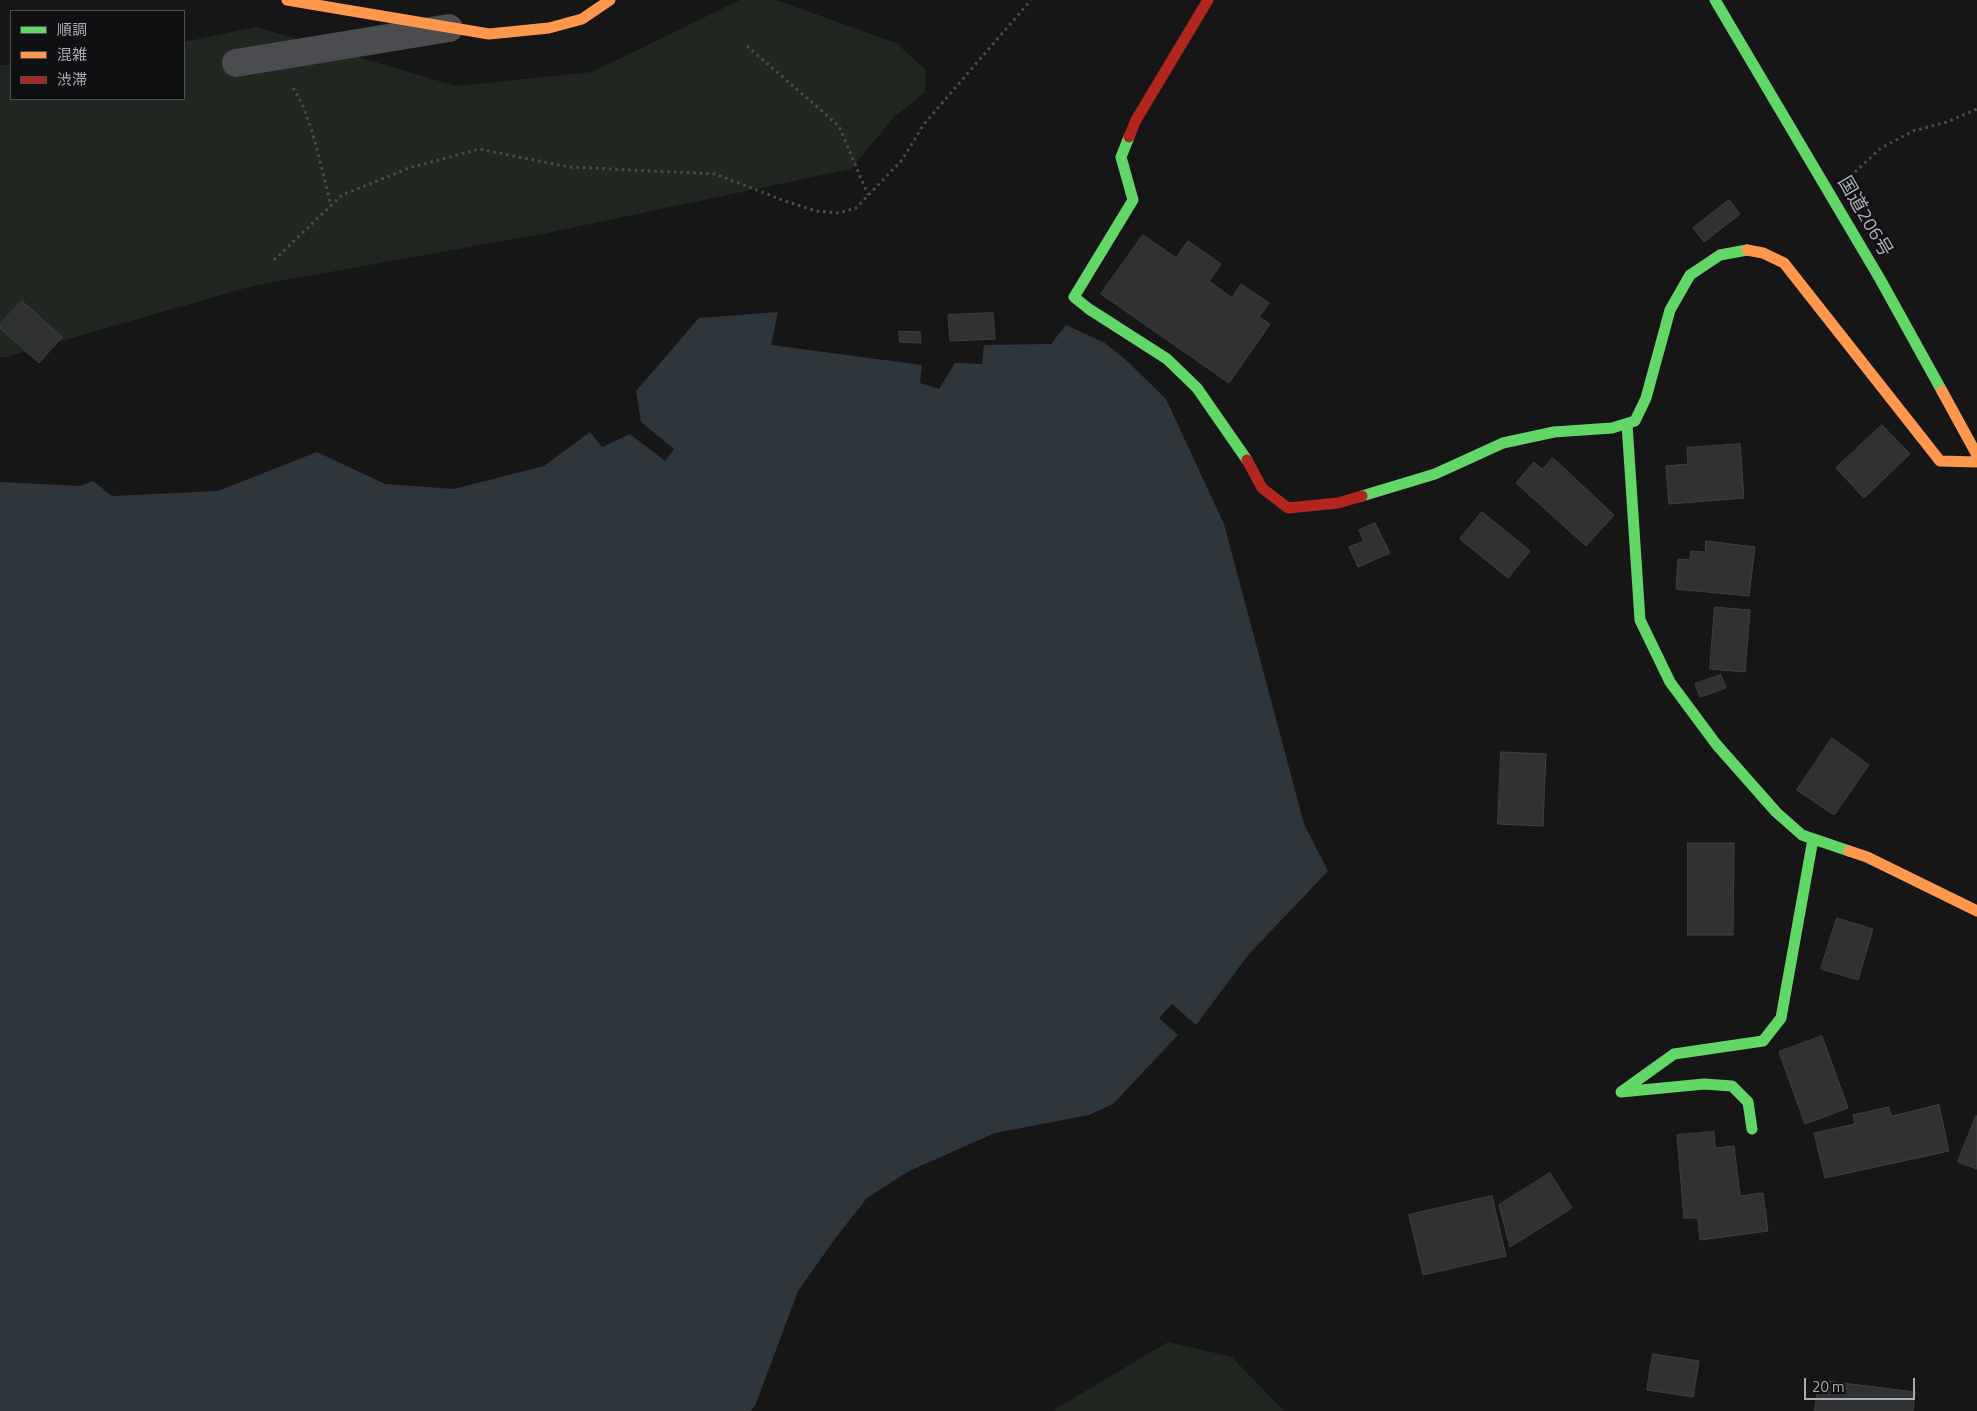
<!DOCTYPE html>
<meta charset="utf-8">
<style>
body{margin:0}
#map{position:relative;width:1977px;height:1411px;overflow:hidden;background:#161616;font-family:"Titillium Web","Noto Sans JP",sans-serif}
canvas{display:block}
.legend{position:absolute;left:10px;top:10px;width:175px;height:90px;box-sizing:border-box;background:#101012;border:1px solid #4d4f54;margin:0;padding:6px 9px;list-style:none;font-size:15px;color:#a8aeb6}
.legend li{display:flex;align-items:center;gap:10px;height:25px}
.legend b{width:25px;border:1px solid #4d4f54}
.scale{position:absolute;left:1804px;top:1378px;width:111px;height:22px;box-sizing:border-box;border:2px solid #a8aeb6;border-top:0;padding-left:6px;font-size:15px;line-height:18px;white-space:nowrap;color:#a8aeb6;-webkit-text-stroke:4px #101012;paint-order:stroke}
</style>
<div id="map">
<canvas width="1977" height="1411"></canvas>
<ul class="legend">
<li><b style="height:6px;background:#63d668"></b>順調</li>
<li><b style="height:6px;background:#ff974d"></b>混雑</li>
<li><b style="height:6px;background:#b3261e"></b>渋滞</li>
</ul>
<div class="scale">20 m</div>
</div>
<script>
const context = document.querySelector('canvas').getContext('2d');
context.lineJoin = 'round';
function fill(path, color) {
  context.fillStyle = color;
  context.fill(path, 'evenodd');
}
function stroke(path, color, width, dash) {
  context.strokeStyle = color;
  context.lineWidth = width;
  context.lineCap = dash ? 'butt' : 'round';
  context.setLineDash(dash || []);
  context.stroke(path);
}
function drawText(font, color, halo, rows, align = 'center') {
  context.font = font + ' "Titillium Web","Noto Sans JP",sans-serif';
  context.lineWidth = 4;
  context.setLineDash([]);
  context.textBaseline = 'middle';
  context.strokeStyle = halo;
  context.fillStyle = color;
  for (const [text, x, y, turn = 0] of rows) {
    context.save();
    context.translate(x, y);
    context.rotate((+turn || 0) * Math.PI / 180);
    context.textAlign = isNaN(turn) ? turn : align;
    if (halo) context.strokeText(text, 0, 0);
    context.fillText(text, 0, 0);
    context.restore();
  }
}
const green = new Path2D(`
 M 740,0 L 776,0 L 896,43 L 926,70 L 925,92 L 893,118 L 851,169 L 547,233 L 252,286 L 6,357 L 0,357 L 0,65 L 11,65 L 11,99 L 184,99 L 184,42 L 256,27 L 456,86 L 592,72 Z
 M 1168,1342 L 1232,1357 L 1284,1411 L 1052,1411 Z`);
const water = new Path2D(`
 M 778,312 L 771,345 L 922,365 L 920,383 L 939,389 L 955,363 L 982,364 L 984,345 L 1051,344 L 1066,325 L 1105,343 L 1127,361 L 1166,399 L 1224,524 L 1304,824 L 1328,871 L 1249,954 L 1196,1025 L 1172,1004 L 1159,1018 L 1178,1035 L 1113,1104 L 1089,1115 L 995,1133 L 909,1171 L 867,1198 L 834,1240 L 798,1291 L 755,1406 L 750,1411 L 0,1411 L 0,482 L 80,486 L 93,481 L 112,496 L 218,491 L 317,452 L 385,484 L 454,489 L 544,466 L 590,432 L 602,447 L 630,434 L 665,461 L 674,449 L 641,422 L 636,391 L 699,318 Z`);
const building = new Path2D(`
 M 1729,200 L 1740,214 L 1704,242 L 1693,228 Z
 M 1143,235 L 1176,258 L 1188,241 L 1221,264 L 1209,281 L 1232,298 L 1241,284 L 1269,303 L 1259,317 L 1270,324 L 1229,383 L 1101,294 Z
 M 22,301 L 62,337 L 39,363 L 0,328 L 0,325 Z
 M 993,313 L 995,339 L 950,341 L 948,315 Z
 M 899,331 L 920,332 L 921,343 L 900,342 Z
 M 1882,425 L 1910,454 L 1864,498 L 1836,468 Z
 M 1740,444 L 1744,498 L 1669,504 L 1666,466 L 1688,464 L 1687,448 Z
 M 1553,458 L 1614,515 L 1586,546 L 1516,483 L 1534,462 L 1542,469 Z
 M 1482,512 L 1530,551 L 1508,578 L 1460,539 Z
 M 1375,523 L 1390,553 L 1358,567 L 1349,547 L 1364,541 L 1359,530 Z
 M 1706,541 L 1755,547 L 1749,596 L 1676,589 L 1678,559 L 1690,560 L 1691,551 L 1705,552 Z
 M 1715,607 L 1750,610 L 1745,672 L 1710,669 Z
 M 1721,675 L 1726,688 L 1700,697 L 1695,684 Z
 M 1832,738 L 1869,765 L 1834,815 L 1797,790 Z
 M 1501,752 L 1546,754 L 1543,826 L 1498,824 Z
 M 1688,843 L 1734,843 L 1733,935 L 1688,935 Z
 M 1837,918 L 1873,929 L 1858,980 L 1821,969 Z
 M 1822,1036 L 1848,1108 L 1805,1124 L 1779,1052 Z
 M 1939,1105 L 1949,1151 L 1825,1178 L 1814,1133 L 1855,1124 L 1853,1115 L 1889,1107 L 1891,1116 Z
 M 1976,1116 L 1977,1116 L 1977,1169 L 1958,1162 Z
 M 1714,1132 L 1715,1148 L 1734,1146 L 1740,1196 L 1763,1193 L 1768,1231 L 1700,1240 L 1698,1218 L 1684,1218 L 1677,1135 Z
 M 1550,1173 L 1572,1208 L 1510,1247 L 1499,1205 Z
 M 1492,1196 L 1506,1256 L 1423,1275 L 1409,1215 Z
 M 1653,1354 L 1699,1361 L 1693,1397 L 1647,1390 Z
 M 1819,1380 L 1915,1392 L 1913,1411 L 1815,1411 Z`);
const path = new Path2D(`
 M 747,46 L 839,126 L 868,195
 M 293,88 C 311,113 323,175 331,206
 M 1855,172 L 1881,148 L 1913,131 L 1947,122 L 1977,109
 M 274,260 L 342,195 L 409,168 L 479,149 L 569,167 L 715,174 L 785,201 L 816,211 L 839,213 L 856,208 L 902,160 L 924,124 L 1031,0`);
const street = new Path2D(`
 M 236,63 L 449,28`);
const fast = new Path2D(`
 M 1715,0 L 1880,279 L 1942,391
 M 1129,137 L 1121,157 L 1133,200 L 1074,297 L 1089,309 L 1167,359 L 1197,388 L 1247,460
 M 1627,424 L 1640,620 L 1670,682 L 1716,744 L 1776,812 L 1802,835 L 1849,851
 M 1362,496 L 1435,474 L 1503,443 L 1554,432 L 1612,428 L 1635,421 L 1646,398 L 1670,310 L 1690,275 L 1720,255 L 1747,250
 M 1752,1129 L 1748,1102 L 1732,1086 L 1704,1084 L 1621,1092 L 1674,1054 L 1763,1041 L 1781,1018 L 1813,839`);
const slow = new Path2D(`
 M 287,0 L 489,34 L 549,28 L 582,19 L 610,0
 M 1747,250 L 1763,253 L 1784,263 L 1940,461 L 1977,462
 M 1942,391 L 1977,455
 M 1849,851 L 1867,857 L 1977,911`);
const jam = new Path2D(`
 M 1129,137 L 1136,120 L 1208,0
 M 1247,460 L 1262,488 L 1288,508 L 1338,503 L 1362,496`);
const streetNames = [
 ["国道206号",1864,217,60]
];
fill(green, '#202620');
fill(water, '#2e363b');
fill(building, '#303132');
stroke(building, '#3e4042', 1);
stroke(path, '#4c4d50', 3, [2.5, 4]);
stroke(street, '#4b4c4f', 28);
stroke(fast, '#63d668', 11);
stroke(slow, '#ff974d', 11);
stroke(jam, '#b3261e', 11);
drawText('19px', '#a8aeb6', '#101012', streetNames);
</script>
